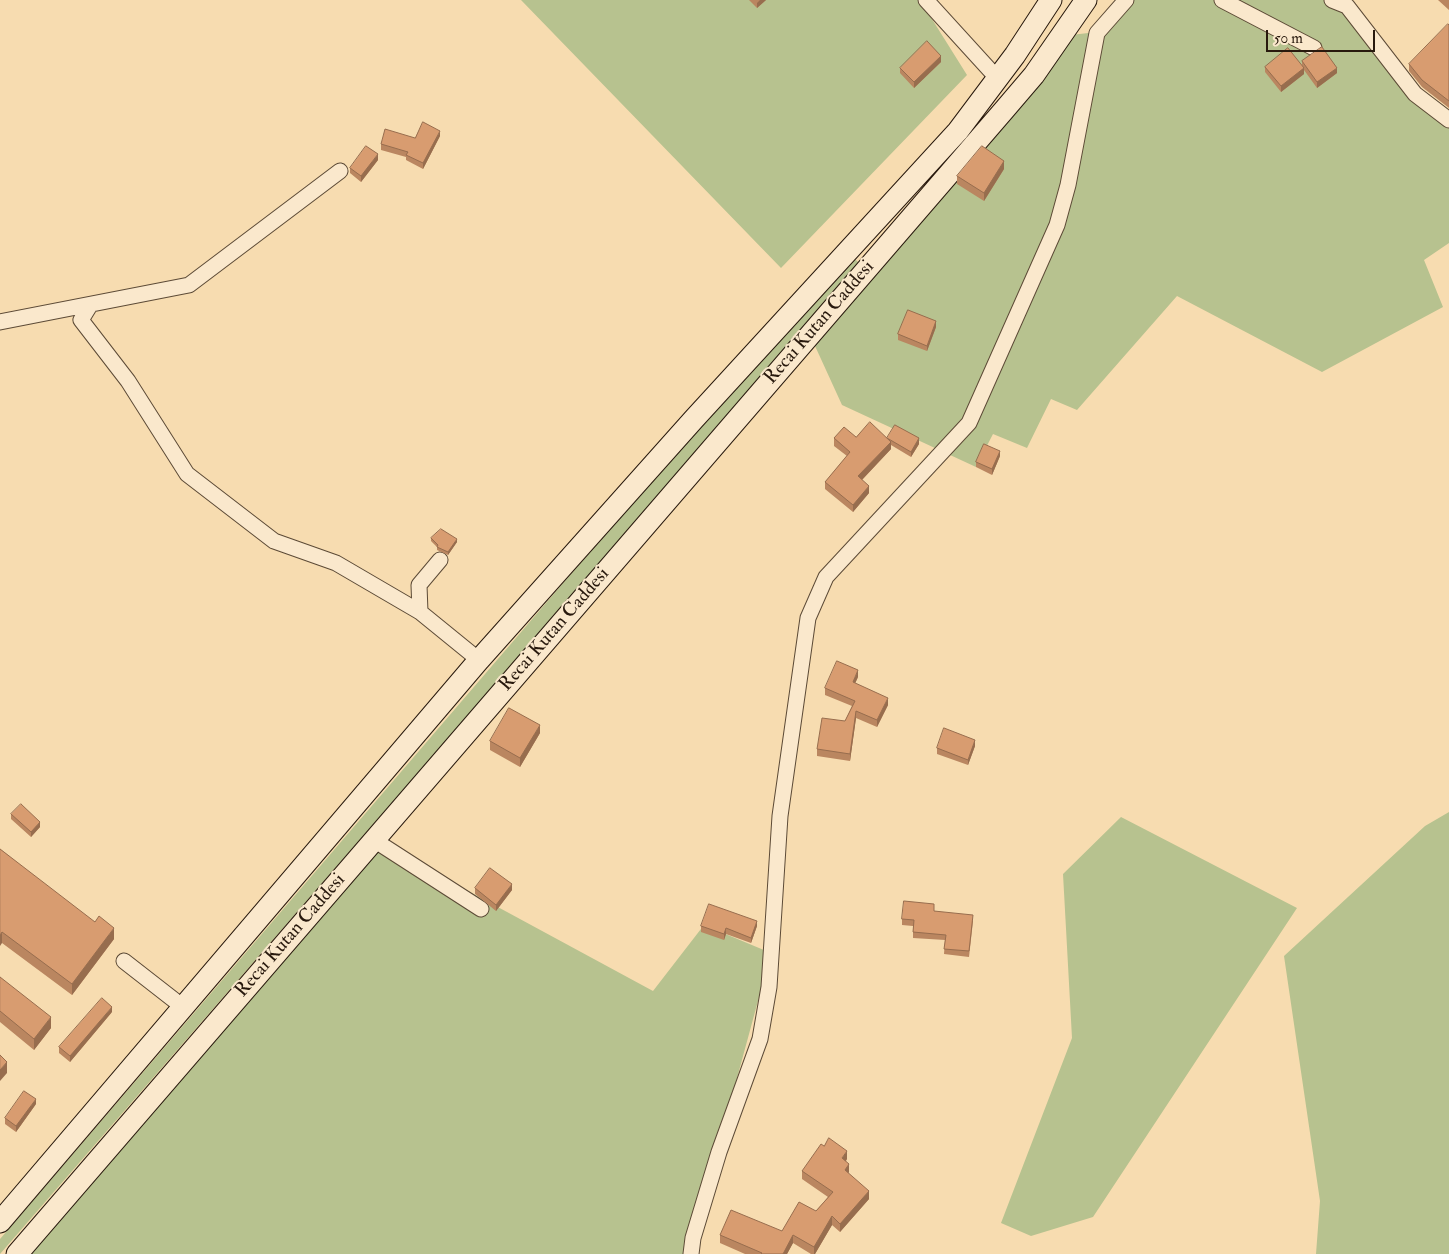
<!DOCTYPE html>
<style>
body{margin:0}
#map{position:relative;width:1449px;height:1254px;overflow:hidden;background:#f7dcb0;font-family:"IM FELL Double Pica",serif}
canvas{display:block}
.scale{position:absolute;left:1266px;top:30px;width:109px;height:22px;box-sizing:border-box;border:2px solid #28190d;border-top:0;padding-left:6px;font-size:15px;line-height:18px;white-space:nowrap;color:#28190d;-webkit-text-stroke:4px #fae8cc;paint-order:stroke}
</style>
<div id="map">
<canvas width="1449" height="1254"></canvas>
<div class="scale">50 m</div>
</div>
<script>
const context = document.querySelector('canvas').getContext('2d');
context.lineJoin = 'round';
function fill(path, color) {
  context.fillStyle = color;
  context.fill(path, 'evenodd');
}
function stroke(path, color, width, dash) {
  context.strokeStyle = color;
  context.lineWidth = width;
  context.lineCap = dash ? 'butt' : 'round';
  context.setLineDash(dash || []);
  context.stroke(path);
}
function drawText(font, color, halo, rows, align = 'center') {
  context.font = font + ' "IM FELL Double Pica",serif';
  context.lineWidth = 4;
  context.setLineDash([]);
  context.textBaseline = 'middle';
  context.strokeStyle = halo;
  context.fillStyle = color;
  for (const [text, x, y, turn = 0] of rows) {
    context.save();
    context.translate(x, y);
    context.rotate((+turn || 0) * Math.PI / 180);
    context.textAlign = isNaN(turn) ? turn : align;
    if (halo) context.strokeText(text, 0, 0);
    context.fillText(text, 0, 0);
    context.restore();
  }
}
const green = new Path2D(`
 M 521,0 L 920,0 L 967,75 L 781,268 Z
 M 1126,0 L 1328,0 L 1346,6 L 1415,94 L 1449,120 L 1449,243 L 1424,260 L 1443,307 L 1322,372 L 1177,296 L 1077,410 L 1051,399 L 1027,448 L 993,434 L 976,467 L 842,405 L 810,335 L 1062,36 L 1097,32 Z
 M 852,256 L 860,264 L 0,1254 L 0,1239 L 570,575 Z
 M 1449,812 L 1449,1254 L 1316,1254 L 1320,1201 L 1284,956 L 1425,826 Z
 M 1121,817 L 1297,908 L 1093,1217 L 1031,1236 L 1001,1223 L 1072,1038 L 1063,874 Z
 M 374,840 L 653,991 L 704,925 L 771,953 L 705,1196 L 694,1254 L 16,1254 Z`);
const street = new Path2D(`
 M 926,0 L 998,79
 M 1222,0 L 1314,48
 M 1332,0 L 1347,6 L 1415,94 L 1449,120
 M 89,307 L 81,320 L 128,381 L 187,474 L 274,541 L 336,563 L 420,612
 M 0,322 L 189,285 L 340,171
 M 440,560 L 419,585 L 420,612 L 479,660
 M 374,840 L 481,909
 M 124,961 L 183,1007
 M 691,1254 L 693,1238 L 719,1152 L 760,1039 L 769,987 L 780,816 L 808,618 L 826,577 L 969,423 L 1057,225 L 1068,185 L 1097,33 L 1126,0`);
const secondary = new Path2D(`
 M 0,1222 L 479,660 L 694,419 L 958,131 L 1015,55 L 1051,0
 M 17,1254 L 1005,109 L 1034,75 L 1086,0`);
const wall = new Path2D(`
 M 749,0 L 766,0 L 757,8 Z
 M 1438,0 L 1449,0 L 1449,10 Z
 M 1449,25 L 1449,108 L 1422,87 L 1409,71 L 1409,64 Z
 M 1302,61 L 1337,73 L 1317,88 L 1304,70 L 1304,74 L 1281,92 L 1265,72 L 1265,67 L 1302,66 Z
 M 941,62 L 914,88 L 900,73 L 900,68 Z
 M 440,136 L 423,169 L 406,160 L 406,157 L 381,150 L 381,144 L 415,138 Z
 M 378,160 L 361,182 L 350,173 L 350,168 Z
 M 1004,169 L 984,201 L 957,184 L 957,176 Z
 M 936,327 L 927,351 L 898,340 L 898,334 Z
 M 856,437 L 887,439 L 887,438 L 919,444 L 911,457 L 891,445 L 891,449 L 862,480 L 869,493 L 853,512 L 825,489 L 825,482 L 847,456 L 834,446 L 834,438 Z
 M 1000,456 L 992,475 L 976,467 L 976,462 Z
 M 431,538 L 457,542 L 448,555 L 437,550 L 437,547 L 431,541 Z
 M 858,677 L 855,683 L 888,705 L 877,727 L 856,718 L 850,761 L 817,756 L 817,749 L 845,721 L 852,706 L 825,695 L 825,688 Z
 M 540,733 L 520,767 L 490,750 L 490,741 Z
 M 975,746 L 968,765 L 937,754 L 937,748 Z
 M 11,814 L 40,827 L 31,837 L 11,819 Z
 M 0,849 L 114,939 L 72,995 L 2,943 Z
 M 475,888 L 512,890 L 496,911 L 475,894 Z
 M 934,911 L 973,921 L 969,957 L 944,954 L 945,940 L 913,938 L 913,926 L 902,925 L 902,919 Z
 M 701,926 L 757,926 L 751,943 L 726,934 L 724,940 L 701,932 Z
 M 0,977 L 51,1028 L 34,1050 L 0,1022 Z
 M 112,1012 L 70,1062 L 59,1053 L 59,1047 Z
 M 36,1104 L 16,1132 L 5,1124 L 5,1118 Z
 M 847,1159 L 846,1161 L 849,1172 L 848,1173 L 869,1199 L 840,1232 L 832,1225 L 815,1254 L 811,1254 L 793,1243 L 787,1254 L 745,1254 L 720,1243 L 720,1235 L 782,1231 L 816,1211 L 828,1197 L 802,1179 L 802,1171 Z`);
const shadedWall = new Path2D(`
 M 760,0 L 766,0 L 757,8 L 757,3 Z
 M 941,56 L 941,62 L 914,88 L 914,82 Z
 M 1304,68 L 1304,74 L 1281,92 L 1281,86 Z
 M 1337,68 L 1337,73 L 1317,88 L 1317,82 Z
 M 440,131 L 440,136 L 423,169 L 423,163 Z
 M 378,154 L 378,160 L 361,182 L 361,176 Z
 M 1004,161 L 1004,169 L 984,201 L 984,193 Z
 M 936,321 L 936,327 L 927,351 L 927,346 Z
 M 919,438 L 919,444 L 911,457 L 911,452 Z
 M 891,442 L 891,449 L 858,484 L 858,476 Z
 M 1000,451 L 1000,456 L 992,475 L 992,469 Z
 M 869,486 L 869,493 L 853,512 L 853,505 Z
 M 457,539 L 457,542 L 448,555 L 448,552 Z
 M 858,670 L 858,677 L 853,688 L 853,682 Z
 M 888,698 L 888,705 L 877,727 L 877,720 Z
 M 856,711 L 856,718 L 850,761 L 850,754 Z
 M 540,725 L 540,733 L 520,767 L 520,758 Z
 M 975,740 L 975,746 L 968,765 L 968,760 Z
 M 40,822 L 40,827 L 31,837 L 31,832 Z
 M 512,884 L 512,890 L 496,911 L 496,905 Z
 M 757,921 L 757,926 L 751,943 L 751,938 Z
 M 114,928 L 114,939 L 72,995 L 72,984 Z
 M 726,928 L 726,934 L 724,940 L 724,934 Z
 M 2,932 L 2,943 L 0,946 L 0,935 Z
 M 112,1007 L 112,1012 L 70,1062 L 70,1056 Z
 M 51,1017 L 51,1028 L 34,1050 L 34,1039 Z
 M 7,1062 L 7,1073 L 0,1081 L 0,1070 Z
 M 36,1099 L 36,1104 L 16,1132 L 16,1126 Z
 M 847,1151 L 847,1159 L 842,1166 L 842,1158 Z
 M 849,1164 L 849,1172 L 845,1178 L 845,1170 Z
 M 869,1191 L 869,1199 L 840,1232 L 840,1224 Z
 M 832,1216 L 832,1225 L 815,1254 L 814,1254 L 814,1247 Z
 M 793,1235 L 793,1243 L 787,1254 L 783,1254 Z`);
const building = new Path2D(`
 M 1448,24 L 1449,25 L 1449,101 L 1422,80 L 1409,64 Z
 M 927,41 L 941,56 L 914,82 L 900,68 Z
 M 1322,47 L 1337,68 L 1317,82 L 1302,61 Z
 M 1288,48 L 1304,68 L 1281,86 L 1265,67 Z
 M 423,122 L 440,131 L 423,163 L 406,155 L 408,152 L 381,144 L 385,129 L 415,138 Z
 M 366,146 L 378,154 L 361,176 L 350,168 Z
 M 982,146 L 1004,161 L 984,193 L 957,176 Z
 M 908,310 L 936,321 L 927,346 L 898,334 Z
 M 870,422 L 891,442 L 858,476 L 869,486 L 853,505 L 825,482 L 850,452 L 834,438 L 844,427 L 856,437 Z
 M 895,425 L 919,438 L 911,452 L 887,438 Z
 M 984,444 L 1000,451 L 992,469 L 976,462 Z
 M 441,529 L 457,539 L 448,552 L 437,547 L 438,545 L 431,538 Z
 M 837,661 L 858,670 L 853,682 L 888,698 L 877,720 L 856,711 L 850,754 L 817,749 L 822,718 L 845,721 L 855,701 L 825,688 Z
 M 509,708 L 540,725 L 520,758 L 490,741 Z
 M 944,728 L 975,740 L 968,760 L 937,748 Z
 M 21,804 L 40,822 L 31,832 L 11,814 Z
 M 0,849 L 95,922 L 99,916 L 114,928 L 72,984 L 2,932 L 0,935 Z
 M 490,868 L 512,884 L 496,905 L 475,888 Z
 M 904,901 L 934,904 L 934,911 L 973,915 L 969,951 L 944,949 L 946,935 L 913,932 L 914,920 L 902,919 Z
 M 709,904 L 757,921 L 751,938 L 726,928 L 724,934 L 701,926 Z
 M 0,977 L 51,1017 L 34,1039 L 0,1011 Z
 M 102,998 L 112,1007 L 70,1056 L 59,1047 Z
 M 0,1055 L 7,1062 L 0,1070 Z
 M 24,1091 L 36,1099 L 16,1126 L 5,1118 Z
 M 829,1138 L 847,1151 L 842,1158 L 849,1164 L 845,1170 L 869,1191 L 840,1224 L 832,1216 L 814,1247 L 793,1235 L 783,1254 L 761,1254 L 762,1253 L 720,1235 L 731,1210 L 782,1231 L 799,1202 L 816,1211 L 833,1192 L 802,1171 L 821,1144 L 824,1146 Z`);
const streetNames = [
 ["Recai Kutan Caddesi",820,323,-49],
 ["Recai Kutan Caddesi",555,630,-49],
 ["Recai Kutan Caddesi",291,936,-49]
];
fill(green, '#b7c28f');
stroke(street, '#5c4a36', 17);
stroke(secondary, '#28190d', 23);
stroke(street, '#fae8cc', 15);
stroke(secondary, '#fae8cc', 21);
fill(wall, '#ba8660');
fill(shadedWall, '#976d4e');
fill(building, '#d89c70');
stroke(building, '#976d4e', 1);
drawText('19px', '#28190d', '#fae8cc', streetNames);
</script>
